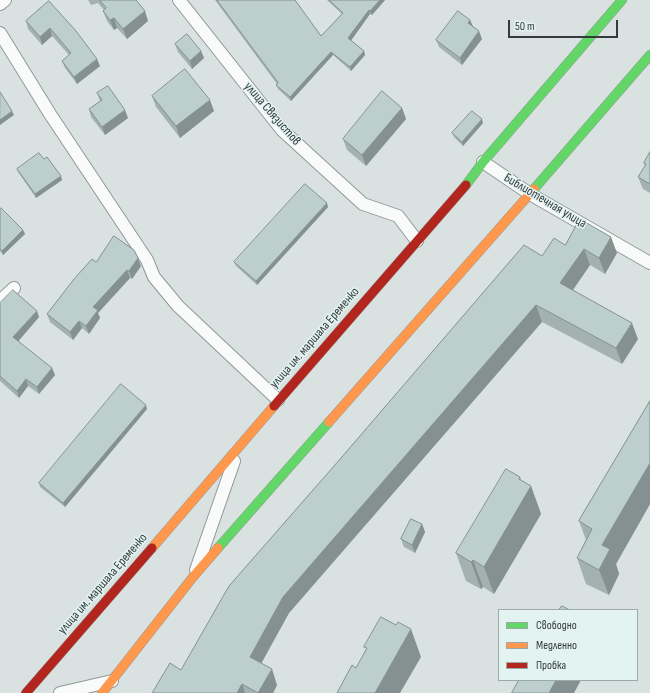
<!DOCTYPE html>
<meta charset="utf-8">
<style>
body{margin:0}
#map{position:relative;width:650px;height:693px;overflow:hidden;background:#d9e2e1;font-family:"Sofia Sans Condensed",sans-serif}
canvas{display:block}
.legend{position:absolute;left:498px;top:609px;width:140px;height:72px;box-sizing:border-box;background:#e2f3f2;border:1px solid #9da9a9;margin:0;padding:5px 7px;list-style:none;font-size:12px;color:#353b3b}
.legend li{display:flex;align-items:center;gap:8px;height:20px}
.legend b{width:20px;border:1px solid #9da9a9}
.scale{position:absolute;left:508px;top:20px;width:110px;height:18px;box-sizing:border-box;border:2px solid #353b3b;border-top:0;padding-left:5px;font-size:12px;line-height:14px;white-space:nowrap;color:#353b3b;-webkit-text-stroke:3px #e2f3f2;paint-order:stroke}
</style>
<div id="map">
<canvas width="650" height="693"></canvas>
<ul class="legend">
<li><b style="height:5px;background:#63d668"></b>Свободно</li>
<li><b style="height:5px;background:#ff974d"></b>Медленно</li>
<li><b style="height:5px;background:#b3261e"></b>Пробка</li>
</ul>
<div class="scale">50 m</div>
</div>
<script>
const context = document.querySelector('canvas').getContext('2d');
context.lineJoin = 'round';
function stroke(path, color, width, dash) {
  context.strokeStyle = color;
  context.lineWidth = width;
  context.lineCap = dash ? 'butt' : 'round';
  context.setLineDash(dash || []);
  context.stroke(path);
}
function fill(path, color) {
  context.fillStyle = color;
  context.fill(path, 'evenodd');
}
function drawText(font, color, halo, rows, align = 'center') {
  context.font = font + ' "Sofia Sans Condensed",sans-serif';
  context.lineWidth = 3;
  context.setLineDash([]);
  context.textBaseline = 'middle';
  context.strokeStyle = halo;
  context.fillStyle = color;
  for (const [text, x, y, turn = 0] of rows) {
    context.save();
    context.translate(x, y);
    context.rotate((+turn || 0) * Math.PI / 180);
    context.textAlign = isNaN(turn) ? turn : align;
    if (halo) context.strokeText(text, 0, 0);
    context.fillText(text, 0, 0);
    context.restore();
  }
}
const street = new Path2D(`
 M 179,0 L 282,130 L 363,204 L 398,216 L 417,241
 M 0,4 L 5,0
 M 0,33 L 50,114 L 147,260 L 154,277 L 178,306 L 278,400
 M 483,162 L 530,194 L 650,263
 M 0,301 L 14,288
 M 196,570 L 234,461
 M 60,693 L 112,681`);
const fast = new Path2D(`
 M 466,185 L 483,162 L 622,0
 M 534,189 L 650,55
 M 218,548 L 329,422`);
const slow = new Path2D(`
 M 329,422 L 534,189
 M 152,548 L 274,406
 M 102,693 L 193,577 L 218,548`);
const jam = new Path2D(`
 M 274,406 L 466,185
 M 26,693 L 152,548`);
const wall = new Path2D(`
 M 88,0 L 136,0 L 148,21 L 127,39 L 117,28 L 114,30 L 107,21 L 103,11 L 104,10 L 98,3 L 91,5 Z
 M 215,0 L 295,0 L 321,36 L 342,14 L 327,0 L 385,0 L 372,15 L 370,14 L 351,40 L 364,51 L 365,55 L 351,71 L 333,55 L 291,101 L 278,89 L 276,85 L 277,84 Z
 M 49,1 L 100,66 L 77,84 L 65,68 L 62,61 L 69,55 L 52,36 L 42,45 L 28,29 L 26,21 Z
 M 470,20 L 473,26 L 482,39 L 462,65 L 439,47 L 436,40 Z
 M 175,44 L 201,51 L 204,58 L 192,69 L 178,52 Z
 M 97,93 L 128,118 L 105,135 L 91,117 L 89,109 L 100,101 Z
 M 152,96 L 214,111 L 180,138 L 156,107 Z
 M 402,108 L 406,119 L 366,166 L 347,150 L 343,139 Z
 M 483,123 L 463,146 L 454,137 L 452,133 Z
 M 650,152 L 650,193 L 643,189 L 638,177 L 645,166 L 644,163 Z
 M 17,169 L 62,180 L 36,198 L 18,172 Z
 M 328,207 L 257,285 L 236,266 L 234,262 Z
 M 0,209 L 23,230 L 25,234 L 3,255 L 0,251 Z
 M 565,245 L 617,253 L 605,274 L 590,265 L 573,290 L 638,339 L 622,364 L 542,322 L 289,613 L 261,663 L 277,685 L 273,693 L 152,693 L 181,670 L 542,256 Z
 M 96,262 L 141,266 L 132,279 L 130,278 L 98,313 L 100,318 L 89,334 L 82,328 L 73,340 L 50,322 L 47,314 Z
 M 0,303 L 39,317 L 18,341 L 52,368 L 55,375 L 39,394 L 28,386 L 19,398 L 0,381 Z
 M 650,401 L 650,504 L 616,564 L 619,574 L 609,595 L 586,584 L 577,558 L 586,540 L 579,521 Z
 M 147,409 L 65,507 L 40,487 L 39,483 Z
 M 521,480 L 531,486 L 541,514 L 494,594 L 483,587 L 481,589 L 466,581 L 456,553 Z
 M 422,524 L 425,532 L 415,553 L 404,547 L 401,539 Z`);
const shadedWall = new Path2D(`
 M 380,0 L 385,0 L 372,15 L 370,11 Z
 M 369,10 L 370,14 L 350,42 L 348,38 Z
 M 145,11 L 148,21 L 127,39 L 123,29 Z
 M 114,18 L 117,28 L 114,30 L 110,20 Z
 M 470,20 L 473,27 L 468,23 Z
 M 50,28 L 52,36 L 42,45 L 40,37 Z
 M 479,31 L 482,39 L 462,65 L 460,58 Z
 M 201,51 L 204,58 L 192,69 L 190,61 Z
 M 364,51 L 365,55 L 351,71 L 350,67 Z
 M 331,52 L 333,55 L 291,101 L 290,97 Z
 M 97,59 L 100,66 L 77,84 L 74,77 Z
 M 210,100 L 214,111 L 180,138 L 176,126 Z
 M 402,108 L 406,119 L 366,166 L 362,155 Z
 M 125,110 L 128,118 L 105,135 L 102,127 Z
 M 12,111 L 14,115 L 0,125 L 0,120 Z
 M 482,119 L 483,123 L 463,146 L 462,142 Z
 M 61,176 L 62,180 L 36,198 L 35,194 Z
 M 327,203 L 328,207 L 257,285 L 256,281 Z
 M 23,230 L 25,234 L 3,255 L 2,251 Z
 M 611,237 L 617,253 L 605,274 L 599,258 Z
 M 584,249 L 590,265 L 566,300 L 560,283 Z
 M 138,258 L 141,266 L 132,279 L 129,271 Z
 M 127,270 L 130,278 L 98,313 L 100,318 L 89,334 L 86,326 L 93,307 Z
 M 536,305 L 542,322 L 289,613 L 256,673 L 250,657 L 283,597 Z
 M 37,311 L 39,317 L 16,344 L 13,337 Z
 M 79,321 L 82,328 L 73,340 L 70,332 Z
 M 632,323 L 638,339 L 622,364 L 616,348 Z
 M 52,368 L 55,375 L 39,394 L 37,387 Z
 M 26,379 L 28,386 L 19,398 L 17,391 Z
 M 146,405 L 147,409 L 65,507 L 63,503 Z
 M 650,463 L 650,504 L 616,564 L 619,574 L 609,595 L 599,570 L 602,545 Z
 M 520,477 L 526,495 L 531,486 L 541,514 L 494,594 L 484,567 Z
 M 422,524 L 425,532 L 415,553 L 412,545 Z
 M 473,560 L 483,587 L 481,589 L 471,562 Z
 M 411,629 L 421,657 L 400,693 L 375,693 Z
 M 272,669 L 277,685 L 273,693 L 258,693 Z
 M 556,680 L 581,680 L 574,693 L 549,693 Z
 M 242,684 L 245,693 L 237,693 Z`);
const building = new Path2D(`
 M 100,0 L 136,0 L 145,11 L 123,29 L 114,18 L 110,20 L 103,11 L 106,8 Z
 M 217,0 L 295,0 L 321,36 L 343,13 L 329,0 L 380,0 L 370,11 L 369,10 L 348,38 L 364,51 L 350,67 L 331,52 L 290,97 L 276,85 L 278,83 Z
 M 49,1 L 76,31 L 97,59 L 74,77 L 62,61 L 71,53 L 50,28 L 40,37 L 26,21 Z
 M 458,11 L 470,20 L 468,23 L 479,31 L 460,58 L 436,40 Z
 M 187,34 L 201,51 L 190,61 L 175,44 Z
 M 185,69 L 210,100 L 176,126 L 152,96 Z
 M 108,86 L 125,110 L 102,127 L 89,109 L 102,100 L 97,93 Z
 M 382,91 L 402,108 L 362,155 L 343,139 Z
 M 0,92 L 12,111 L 0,120 Z
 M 472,111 L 482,119 L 462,142 L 452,133 Z
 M 650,152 L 650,184 L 638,177 L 646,164 L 644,163 Z
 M 39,153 L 44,159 L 47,157 L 61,176 L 35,194 L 17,169 Z
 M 305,184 L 327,203 L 256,281 L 234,262 Z
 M 1,208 L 23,230 L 2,251 L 0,249 L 0,209 Z
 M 580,219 L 611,237 L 599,258 L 584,249 L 560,283 L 632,323 L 616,348 L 536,305 L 283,597 L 250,657 L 272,669 L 258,693 L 242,684 L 237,693 L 152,693 L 170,663 L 181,670 L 229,586 L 341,458 L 524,245 L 542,256 L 554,238 L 565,245 Z
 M 114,236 L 134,250 L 138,258 L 129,271 L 127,270 L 93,307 L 98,310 L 86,326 L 79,321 L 70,332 L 47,314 L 74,279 L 92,259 L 96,262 Z
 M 13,290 L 37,311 L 13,337 L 52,368 L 37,387 L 26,379 L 17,391 L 0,376 L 0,303 Z
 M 121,384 L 146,405 L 63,503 L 39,483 Z
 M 650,401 L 650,463 L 602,545 L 610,549 L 599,570 L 577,558 L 592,529 L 579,521 Z
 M 506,469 L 520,477 L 519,479 L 531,486 L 484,567 L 473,560 L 471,562 L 456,553 Z
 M 411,519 L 422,524 L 412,545 L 401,539 Z
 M 562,606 L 570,610 L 559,610 Z
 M 381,617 L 396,625 L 398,622 L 411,629 L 375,693 L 337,693 L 352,665 L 356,668 L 367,648 L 364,647 Z
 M 519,680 L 556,680 L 549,693 L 512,693 Z`);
const streetNames = [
 ["улица Связистов",272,114,49],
 ["Библиотечная улица",545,201,31],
 ["улица им. маршала Еременко",315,338,-49],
 ["улица им. маршала Еременко",103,584,-49]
];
stroke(street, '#929897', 14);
stroke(fast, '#929897', 10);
stroke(slow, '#929897', 10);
stroke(jam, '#929897', 10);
stroke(street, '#f9fbfa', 12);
stroke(fast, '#63d668', 9);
stroke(slow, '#ff974d', 9);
stroke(jam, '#b3261e', 9);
fill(wall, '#a3b2b0');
fill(shadedWall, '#849190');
fill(building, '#bdcfcd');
stroke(building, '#849190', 1);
drawText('13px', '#353b3b', '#e2f3f2', streetNames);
</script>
